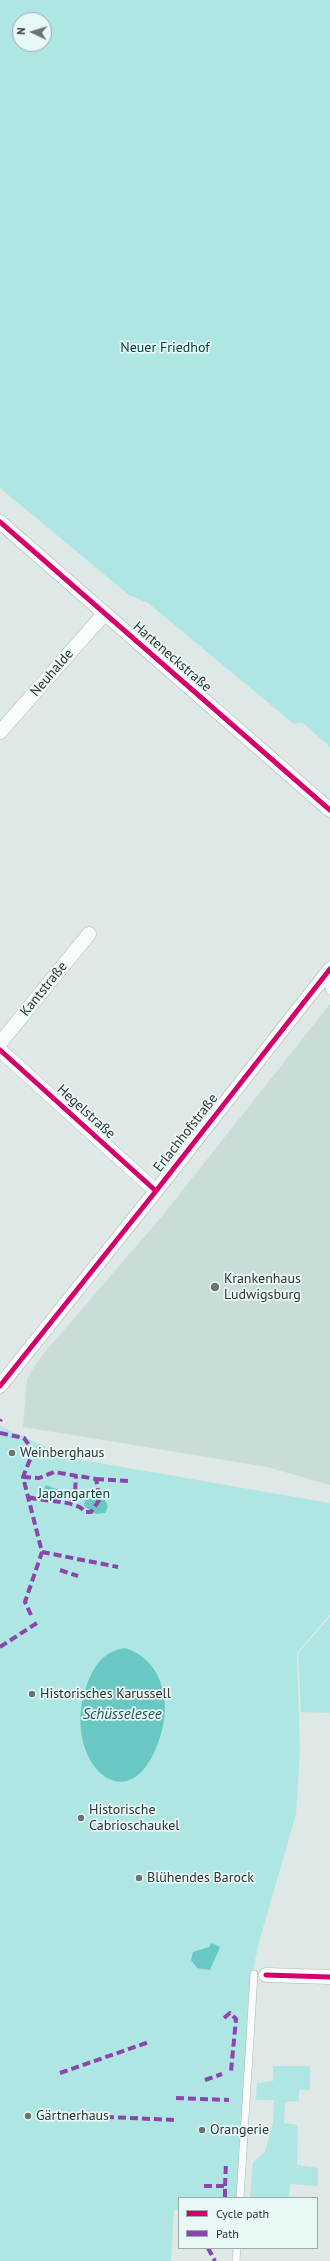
<!DOCTYPE html>
<meta charset="utf-8">
<style>
body{margin:0}
#map{position:relative;width:330px;height:2261px;overflow:hidden;background:#dee8e6;font-family:"PT Sans",sans-serif}
canvas{display:block}
.legend{position:absolute;left:178px;top:2197px;width:140px;height:52px;box-sizing:border-box;background:#e8f8f7;border:1px solid #9eaaa9;margin:0;padding:5px 7px;list-style:none;font-size:12px;color:#2f3534}
.legend li{display:flex;align-items:center;gap:8px;height:20px}
.legend b{width:20px;border:1px solid #9eaaa9}
.north{position:absolute;left:12px;top:12px;width:40px;height:40px;box-sizing:border-box;background:#e8f8f7;border:1px solid #9eaaa9;border-radius:50%;rotate:274deg;font-size:11px;font-weight:700;line-height:16px;text-align:center;color:#2f3534}
.north::after{content:'';display:block;margin:auto;width:14px;height:18px;background:#6c7472;clip-path:polygon(50% 0,100% 100%,50% 72%,0 100%)}
</style>
<div id="map">
<canvas width="330" height="2261"></canvas>
<ul class="legend">
<li><b style="height:5px;background:#d6006c"></b>Cycle path</li>
<li><b style="height:5px;background:#8e44ad"></b>Path</li>
</ul>
<div class="north">N</div>
</div>
<script>
const context = document.querySelector('canvas').getContext('2d');
context.lineJoin = 'round';
function fill(path, color) {
  context.fillStyle = color;
  context.fill(path, 'evenodd');
}
function stroke(path, color, width, dash) {
  context.strokeStyle = color;
  context.lineWidth = width;
  context.lineCap = dash ? 'butt' : 'round';
  context.setLineDash(dash || []);
  context.stroke(path);
}
function drawText(font, color, halo, rows, align = 'center') {
  context.font = font + ' "PT Sans",sans-serif';
  context.lineWidth = 3.5;
  context.setLineDash([]);
  context.textBaseline = 'middle';
  context.strokeStyle = halo;
  context.fillStyle = color;
  for (const [text, x, y, turn = 0] of rows) {
    context.save();
    context.translate(x, y);
    context.rotate((+turn || 0) * Math.PI / 180);
    context.textAlign = isNaN(turn) ? turn : align;
    if (halo) context.strokeText(text, 0, 0);
    context.fillText(text, 0, 0);
    context.restore();
  }
}
const built = new Path2D(`
 M 330,1004 L 330,1485 L 267,1467 L 23,1427 L 27,1379 L 39,1359 L 163,1215 Z`);
const green = new Path2D(`
 M 0,0 L 330,0 L 330,747 L 302,722 L 294,724 L 148,603 L 129,595 L 0,488 ZM 20,20 L 44,20 L 44,44 L 20,44 Z
 M 0,1426 L 46,1447 L 47,1454 L 330,1503 L 330,1614 L 297,1653 L 300,1752 L 296,1814 L 259,1942 L 252,1975 L 248,2006 L 239,2198 L 179,2198 L 179,2210 L 174,2210 L 171,2261 L 0,2261 Z
 M 330,1617 L 330,1713 L 301,1712 L 298,1653 Z
 M 273,2066 L 310,2066 L 310,2090 L 299,2090 L 299,2101 L 285,2102 L 284,2123 L 298,2125 L 297,2165 L 318,2168 L 318,2186 L 290,2184 L 289,2198 L 250,2198 L 253,2162 L 265,2152 L 273,2123 L 274,2100 L 256,2100 L 257,2083 L 273,2081 Z`);
const water = new Path2D(`
 M 100,1499 L 105,1500 L 108,1506 L 105,1513 L 96,1514 L 85,1507 L 84,1503 L 88,1500 Z
 M 125,1648 C 160,1659 171,1697 162,1730 C 134,1836 53,1759 90,1677 C 97,1661 108,1650 125,1648 Z
 M 211,1943 L 220,1947 L 210,1970 L 197,1968 L 191,1960 L 193,1952 L 209,1947 Z`);
const stream = new Path2D(`
 M 47,1488 C 63,1497 72,1489 88,1500`);
const service = new Path2D(`
 M 325,976 L 330,991
 M 240,2198 L 254,1974
 M 236,2261 L 237,2248`);
const minor = new Path2D(`
 M 0,522 L 330,810
 M 0,732 L 104,614
 M 0,1043 L 89,934
 M 0,1050 L 156,1191
 M 0,1386 L 156,1191 L 330,969
 M 266,1975 L 330,1977`);
const quiet = new Path2D(`
 M 0,1421 L 1,1419
 M 0,1433 L 24,1438 L 29,1445 L 31,1457 L 23,1477 L 42,1552 L 118,1567
 M 23,1477 L 39,1478 L 54,1472 L 96,1479 L 100,1499 L 91,1512 L 85,1512 C 78,1500 44,1502 28,1497
 M 96,1479 L 129,1481
 M 72,1502 L 75,1493 L 76,1476
 M 60,1570 L 78,1576
 M 31,1615 L 25,1602 L 42,1552
 M 0,1647 L 40,1621
 M 224,2018 L 230,2013 L 236,2019 L 231,2071
 M 60,2073 L 149,2042
 M 205,2080 L 222,2074
 M 176,2098 L 229,2100
 M 106,2117 L 176,2120
 M 204,2186 L 225,2186 L 225,2198
 M 225,2186 L 226,2162
 M 208,2248 L 215,2261`);
const cycleway = new Path2D(`
 M 0,522 L 330,810
 M 0,1050 L 156,1191
 M 0,1386 L 156,1191 L 330,969
 M 266,1975 L 330,1977`);
const markers = [
 [215,1287,5,"#6c7472"],
 [12,1453,4,"#6c7472"],
 [32,1694,4,"#6c7472"],
 [81,1818,4,"#6c7472"],
 [139,1878,4,"#6c7472"],
 [28,2116,4,"#6c7472"],
 [202,2130,4,"#6c7472"]
];
const parkNames = [
 ["Neuer Friedhof",165,348],
 ["Japangarten",74,1494]
];
const streetNames = [
 ["Harteneckstraße",172,657,41],
 ["Neuhalde",52,673,-49],
 ["Kantstraße",44,989,-51],
 ["Hegelstraße",86,1112,42],
 ["Erlachhofstraße",186,1133,-52]
];
const poiNames = [
 ["Krankenhaus",224,1279],
 ["Ludwigsburg",224,1295],
 ["Weinberghaus",20,1453],
 ["Historisches Karussell",40,1694],
 ["Historische",89,1810],
 ["Cabrioschaukel",89,1826],
 ["Blühendes Barock",147,1878],
 ["Gärtnerhaus",36,2116],
 ["Orangerie",210,2130]
];
const waterNames = [
 ["Schüsselesee",122,1715]
];
fill(built, '#cadcda');
fill(green, '#ade6e3');
fill(water, '#6ac8c4');
stroke(stream, '#6ac8c4', 5);
stroke(service, '#b1b8b7', 8);
stroke(minor, '#b1b8b7', 15);
stroke(service, '#fafcfb', 7);
stroke(minor, '#fafcfb', 14);
stroke(quiet, '#8e44ad', 4, [8, 4]);
stroke(cycleway, '#d6006c', 5);
for (const [x, y, r, color] of markers) {
  const dot = new Path2D();
  dot.arc(x, y, r, 0, 2 * Math.PI);
  context.fillStyle = color;
  context.fill(dot);
  stroke(dot, '#e8f8f7', 1.5);
}
drawText('14px', '#05413f', '#e8f8f7', parkNames);
drawText('14px', '#2f3534', '#e8f8f7', streetNames);
drawText('14px', '#2f3534', '#e8f8f7', poiNames, 'left');
drawText('italic 15px', '#1b514f', '#e8f8f7', waterNames);
</script>
